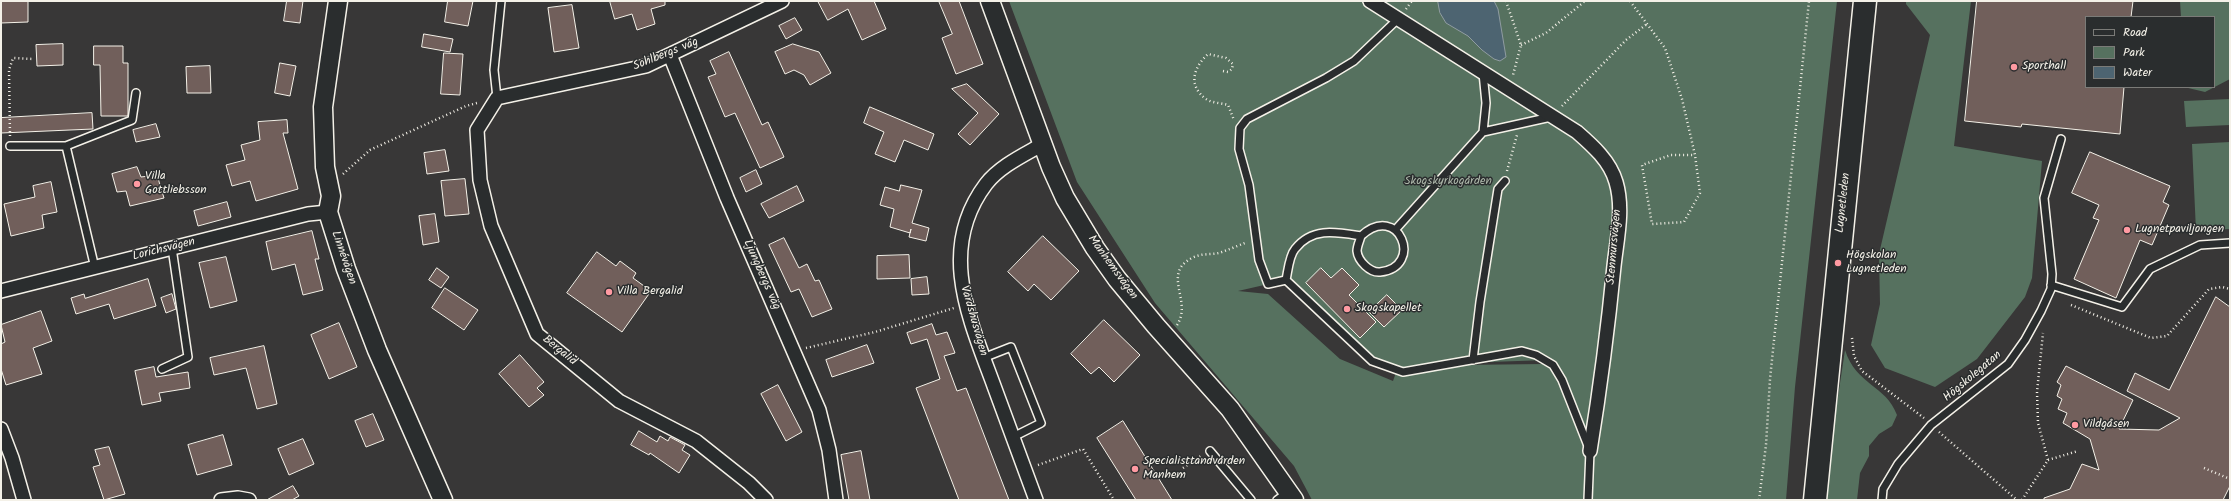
<!DOCTYPE html>
<meta charset="utf-8">
<style>
body{margin:0}
#map{position:relative;width:2231px;height:501px;overflow:hidden;background:#383737;font-family:Kalam,sans-serif}
canvas{display:block}
.frame{position:absolute;inset:0;border:2px solid #f4f1e8;pointer-events:none}
.legend{position:absolute;left:2085px;top:16px;width:130px;height:72px;box-sizing:border-box;background:#2a2d2e;border:1px solid #7b7b78;margin:0;padding:5px 7px;list-style:none;font-size:12px;color:#f4f1e8}
.legend li{display:flex;align-items:center;gap:8px;height:20px}
.legend b{width:20px;border:1px solid #7b7b78}
</style>
<div id="map">
<canvas width="2231" height="501"></canvas>
<div class="frame"></div>
<ul class="legend">
<li><b style="height:5px;background:#2a2d2e"></b>Road</li>
<li><b style="height:11px;background:#56715f"></b>Park</li>
<li><b style="height:11px;background:#4d6471"></b>Water</li>
</ul>
</div>
<script>
const context = document.querySelector('canvas').getContext('2d');
context.lineJoin = 'round';
function fill(path, color) {
  context.fillStyle = color;
  context.fill(path, 'evenodd');
}
function stroke(path, color, width, dash) {
  context.strokeStyle = color;
  context.lineWidth = width;
  context.lineCap = dash ? 'butt' : 'round';
  context.setLineDash(dash || []);
  context.stroke(path);
}
function drawText(font, color, halo, rows, align = 'center') {
  context.font = font + ' Kalam,sans-serif';
  context.lineWidth = 3;
  context.setLineDash([]);
  context.textBaseline = 'middle';
  context.strokeStyle = halo;
  context.fillStyle = color;
  for (const [text, x, y, turn = 0] of rows) {
    context.save();
    context.translate(x, y);
    context.rotate((+turn || 0) * Math.PI / 180);
    context.textAlign = isNaN(turn) ? turn : align;
    if (halo) context.strokeText(text, 0, 0);
    context.fillText(text, 0, 0);
    context.restore();
  }
}
const green = new Path2D(`
 M 1009,1 L 1837,1 L 1795,387 L 1786,500 L 1312,500 L 1294,466 L 1155,303 L 1077,182 ZM 1286,280 L 1372,361 L 1398,367 L 1393,381 L 1340,359 L 1268,294 L 1238,291 ZM 1547,360 L 1544,364 L 1460,365 L 1460,363 Z
 M 1906,1 L 1971,1 L 1954,146 L 2042,161 L 2032,278 L 2025,297 L 1977,359 L 1935,387 L 1885,368 L 1871,345 L 1880,304 L 1879,254 L 1930,35 L 1906,4 Z
 M 2180,1 L 2230,1 L 2230,79 L 2205,92 L 2184,87 L 2214,87 L 2214,17 L 2181,17 Z
 M 2230,99 L 2230,125 L 2186,127 L 2184,101 Z
 M 2230,142 L 2230,229 L 2196,231 L 2192,144 Z
 M 1845,350 C 1856,385 1886,385 1897,415 L 1892,426 L 1879,434 L 1869,446 L 1869,456 L 1860,473 L 1857,500 L 1826,500 L 1834,423 Z`);
const water = new Path2D(`
 M 1438,1 L 1494,1 L 1498,9 L 1506,57 L 1500,61 L 1494,59 L 1482,50 L 1468,36 L 1446,23 L 1440,13 Z`);
const building = new Path2D(`
 M 1,1 L 28,1 L 28,22 L 1,23 Z
 M 287,1 L 303,1 L 300,23 L 284,21 Z
 M 448,1 L 473,1 L 468,26 L 445,22 Z
 M 610,1 L 665,1 L 665,5 L 651,9 L 655,24 L 637,30 L 632,14 L 615,19 Z
 M 818,1 L 874,1 L 886,29 L 862,40 L 848,9 L 828,20 Z
 M 939,1 L 959,1 L 983,64 L 956,74 L 942,38 L 952,34 Z
 M 1977,1 L 2133,1 L 2131,17 L 2086,17 L 2086,87 L 2124,87 L 2120,134 L 2022,124 L 2021,127 L 1965,121 Z
 M 572,5 L 579,48 L 554,52 L 548,8 Z
 M 795,18 L 802,30 L 786,39 L 779,26 Z
 M 424,34 L 453,39 L 450,52 L 422,47 Z
 M 63,44 L 63,65 L 37,66 L 36,45 Z
 M 793,44 L 819,52 L 831,73 L 810,85 L 804,75 L 794,70 L 785,74 L 775,52 Z
 M 94,46 L 123,46 L 123,63 L 128,63 L 128,116 L 101,116 L 100,65 L 94,65 Z
 M 729,52 L 762,125 L 768,122 L 784,157 L 760,168 L 735,113 L 725,117 L 708,77 L 716,74 L 710,61 Z
 M 444,53 L 463,54 L 460,95 L 441,94 Z
 M 280,63 L 296,66 L 290,96 L 275,93 Z
 M 210,66 L 211,93 L 187,93 L 186,67 Z
 M 967,84 L 999,114 L 970,145 L 958,134 L 978,113 L 952,89 Z
 M 870,107 L 934,134 L 928,150 L 904,140 L 895,162 L 875,154 L 884,132 L 864,123 Z
 M 92,113 L 93,129 L 1,133 L 1,118 Z
 M 287,120 L 288,133 L 283,133 L 298,189 L 256,201 L 250,181 L 232,186 L 226,165 L 245,160 L 241,145 L 260,140 L 258,122 Z
 M 156,124 L 160,137 L 136,142 L 133,130 Z
 M 445,150 L 449,171 L 427,174 L 424,153 Z
 M 2090,152 L 2170,186 L 2163,202 L 2169,205 L 2152,245 L 2140,240 L 2116,298 L 2074,279 L 2099,220 L 2093,218 L 2099,205 L 2072,193 Z
 M 137,167 L 141,177 L 157,175 L 164,198 L 130,206 L 126,191 L 117,192 L 112,174 Z
 M 756,170 L 762,184 L 746,192 L 740,178 Z
 M 465,179 L 469,214 L 445,216 L 441,181 Z
 M 51,182 L 57,212 L 42,215 L 44,228 L 11,236 L 4,204 L 35,197 L 33,186 Z
 M 901,185 L 922,190 L 912,223 L 929,228 L 926,241 L 909,237 L 911,229 L 910,233 L 890,227 L 894,209 L 880,205 L 885,187 L 899,191 Z
 M 797,186 L 804,201 L 769,218 L 761,204 Z
 M 227,202 L 231,217 L 198,226 L 194,211 Z
 M 435,214 L 439,242 L 423,245 L 419,216 Z
 M 312,231 L 319,259 L 315,259 L 323,290 L 303,295 L 295,264 L 272,270 L 266,242 Z
 M 1043,236 L 1079,271 L 1051,300 L 1034,284 L 1028,291 L 1008,272 Z
 M 784,238 L 799,268 L 807,264 L 815,281 L 819,280 L 832,309 L 812,317 L 799,289 L 791,292 L 769,245 Z
 M 597,252 L 616,266 L 620,261 L 636,273 L 633,278 L 651,291 L 622,332 L 567,293 Z
 M 909,255 L 910,278 L 877,279 L 877,256 Z
 M 226,257 L 237,301 L 210,308 L 199,263 Z
 M 437,268 L 449,277 L 441,288 L 429,280 Z
 M 1321,268 L 1331,278 L 1342,268 L 1359,285 L 1349,295 L 1376,322 L 1360,338 L 1306,283 Z
 M 927,277 L 929,294 L 912,295 L 911,279 Z
 M 148,279 L 156,306 L 114,319 L 109,304 L 76,314 L 71,298 L 84,294 L 85,298 Z
 M 445,288 L 478,310 L 464,330 L 432,308 Z
 M 172,294 L 176,309 L 166,313 L 161,298 Z
 M 1387,295 L 1402,310 L 1384,327 L 1369,312 Z
 M 2216,297 L 2230,307 L 2230,486 L 2223,500 L 2044,500 L 2044,498 L 2070,489 L 2082,464 L 2099,470 L 2090,439 L 2063,423 L 2067,413 L 2058,409 L 2062,399 L 2057,396 L 2061,385 L 2057,382 L 2066,366 L 2133,400 L 2119,429 L 2159,430 L 2180,418 L 2127,391 L 2135,373 L 2169,390 Z
 M 41,311 L 52,341 L 33,348 L 42,374 L 6,385 L 1,369 L 1,344 L 5,342 L 1,325 Z
 M 1104,320 L 1140,355 L 1114,382 L 1099,367 L 1091,374 L 1071,354 Z
 M 339,323 L 357,367 L 329,379 L 311,335 Z
 M 932,324 L 936,335 L 947,332 L 955,353 L 944,356 L 957,391 L 966,388 L 1009,500 L 959,500 L 916,388 L 940,379 L 927,339 L 911,344 L 907,333 Z
 M 867,345 L 874,363 L 832,377 L 826,360 Z
 M 264,346 L 277,404 L 257,409 L 246,368 L 214,375 L 210,358 Z
 M 520,355 L 544,382 L 537,388 L 544,395 L 529,407 L 499,374 Z
 M 154,367 L 156,377 L 188,372 L 190,388 L 159,393 L 161,401 L 142,405 L 135,371 Z
 M 778,385 L 802,432 L 786,441 L 761,394 Z
 M 373,414 L 384,440 L 366,447 L 355,421 Z
 M 1123,421 L 1172,500 L 1136,500 L 1097,438 Z
 M 639,431 L 657,442 L 660,436 L 668,441 L 670,437 L 685,445 L 682,450 L 690,455 L 679,473 L 650,453 L 649,455 L 631,445 Z
 M 223,435 L 232,465 L 197,475 L 188,445 Z
 M 303,439 L 314,464 L 289,475 L 278,449 Z
 M 109,447 L 125,494 L 104,500 L 93,467 L 100,465 L 95,450 Z
 M 861,451 L 870,500 L 849,500 L 841,455 Z
 M 293,486 L 299,496 L 292,500 L 267,500 Z`);
const path = new Path2D(`
 M 1506,1 L 1521,45 L 1513,75
 M 1630,1 L 1665,48 L 1682,99 L 1695,155 L 1700,193 L 1684,222 L 1652,224 L 1642,165 L 1671,155 L 1695,155
 M 1406,9 L 1412,1
 M 1521,45 L 1546,33 L 1585,1
 M 1223,71 L 1228,72 L 1232,69 L 1233,64 L 1226,58 L 1208,54 C 1194,67 1187,85 1206,99 C 1212,103 1221,103 1228,105 L 1234,120
 M 1562,106 L 1626,40 L 1647,24
 M 10,136 L 9,70 L 13,58 L 33,59
 M 1507,171 L 1517,135
 M 343,174 L 370,150 L 466,106 L 477,103
 M 2071,305 L 2151,338 L 2167,336 L 2209,289 L 2222,287 L 2230,289
 M 1177,325 C 1193,301 1161,274 1192,258 C 1201,253 1210,255 1219,253 C 1228,250 1237,246 1245,243
 M 1852,338 L 1854,356 L 1862,371 L 1924,418
 M 806,348 L 875,332 L 954,308
 M 1939,432 L 2017,500
 M 2048,460 L 2078,451
 M 1038,465 L 1083,449 L 1114,500
 M 1183,468 L 1201,456
 M 2204,468 L 2230,479
 M 1759,500 L 1766,445 L 1770,379 L 1809,1
 M 2022,500 L 2048,460 L 2038,423 L 2037,392 L 2043,333`);
const lane = new Path2D(`
 M 497,98 L 494,70 L 501,1
 M 1483,132 L 1551,117
 M 10,146 L 66,146 L 95,268
 M 66,146 L 132,120 L 136,93
 M 1396,229 L 1483,132 L 1486,103 L 1483,73
 M 1361,236 C 1360,240 1357,246 1357,251 C 1358,261 1370,273 1380,272 C 1425,267 1399,201 1361,236 C 1336,232 1312,227 1295,249 C 1289,256 1288,271 1286,280 L 1372,361 L 1403,372 L 1522,351 L 1536,355 L 1553,365 L 1562,380 L 1590,451 L 1588,500
 M 1286,280 L 1268,284 L 1259,260 L 1249,185 L 1239,149 L 1240,128 L 1247,119 L 1326,78 L 1354,61 L 1398,19
 M 2051,285 L 2122,307 L 2150,269 L 2200,245 L 2230,243
 M 983,358 L 1011,347 L 1041,423 L 1013,437
 M 1473,360 L 1480,302 L 1498,189 L 1505,181
 M 162,369 L 188,357 L 172,248
 M 1210,451 L 1251,500
 M 1277,500 L 1288,492
 M 1882,500 L 1883,489 L 1898,464 L 1931,425 L 2008,364 L 2025,340 L 2041,311 L 2051,289 L 2052,274 L 2044,198 L 2061,139`);
const street = new Path2D(`
 M 1370,1 L 1577,132 C 1593,146 1610,161 1616,182 C 1624,209 1617,239 1614,266 C 1608,328 1600,389 1590,451
 M 670,55 L 727,198 L 819,410 L 829,450 L 836,500
 M 1,291 L 308,214 L 328,212
 M 1,429 L 12,458 L 24,500
 M 221,500 L 238,498 L 249,500
 M 766,500 L 749,483 L 696,441 L 619,401 L 537,334 L 491,226 L 480,180 L 477,130 L 497,98 L 646,66 L 782,1
 M 1036,500 C 1022,462 1008,424 994,386 C 969,318 937,249 986,184 C 1000,166 1024,155 1043,144`);
const secondary = new Path2D(`
 M 338,1 L 323,107 L 325,167 L 331,196 L 328,212 L 346,269 L 377,350 L 443,500
 M 990,1 L 1051,167 L 1065,198 L 1095,248 L 1117,279 L 1156,326 L 1230,409 L 1294,500`);
const highway = new Path2D(`
 M 1815,500 L 1865,1`);
const markers = [
 [2014,67,4,"#ff9aa2"],
 [137,184,4,"#ff9aa2"],
 [2127,230,4,"#ff9aa2"],
 [1838,263,4,"#ff9aa2"],
 [609,292,4,"#ff9aa2"],
 [1347,309,4,"#ff9aa2"],
 [2075,425,4,"#ff9aa2"],
 [1135,469,4,"#ff9aa2"]
];
const streetNames = [
 ["Sohlbergs väg",666,55,-22],
 ["Lugnetleden",1844,203,-84],
 ["Stenmursvägen",1615,247,-85],
 ["Lorichsvägen",164,250,-14],
 ["Linnévägen",343,258,71],
 ["Manhemsvägen",1112,268,54],
 ["Ljungbergs väg",761,275,66],
 ["Värdshusvägen",973,321,74],
 ["Bergalid",559,351,39],
 ["Högskolegatan",1973,377,-40]
];
const poiNames = [
 ["Sporthall",2022,67],
 ["Villa",145,177],
 ["Gottliebsson",145,191],
 ["Lugnetpaviljongen",2135,230],
 ["Högskolan",1846,256],
 ["Lugnetleden",1846,270],
 ["Villa Bergalid",617,292],
 ["Skogskapellet",1355,309],
 ["Vildgåsen",2083,425],
 ["Specialisttandvården",1143,462],
 ["Manhem",1143,476]
];
const parkNames = [
 ["Skogskyrkogården",1448,182]
];
fill(green, '#56715f');
fill(water, '#4d6471');
stroke(water, '#909ca1', 1);
fill(building, '#715f5b');
stroke(building, '#f4f1e8', 1);
stroke(lane, '#f4f1e8', 10);
stroke(street, '#f4f1e8', 16);
stroke(secondary, '#f4f1e8', 21);
stroke(highway, '#f4f1e8', 25);
stroke(path, '#f4f1e8', 2.5, [1, 3]);
stroke(lane, '#2a2d2e', 7);
stroke(street, '#2a2d2e', 13);
stroke(secondary, '#2a2d2e', 18);
stroke(highway, '#2a2d2e', 22);
for (const [x, y, r, color] of markers) {
  const dot = new Path2D();
  dot.arc(x, y, r, 0, 2 * Math.PI);
  context.fillStyle = color;
  context.fill(dot);
  stroke(dot, '#2a2d2e', 1.5);
}
drawText('12px', '#f4f1e8', '#2a2d2e', streetNames);
drawText('12px', '#f4f1e8', '#2a2d2e', poiNames, 'left');
drawText('12px', '#adb7aa', '#2a2d2e', parkNames);
</script>
